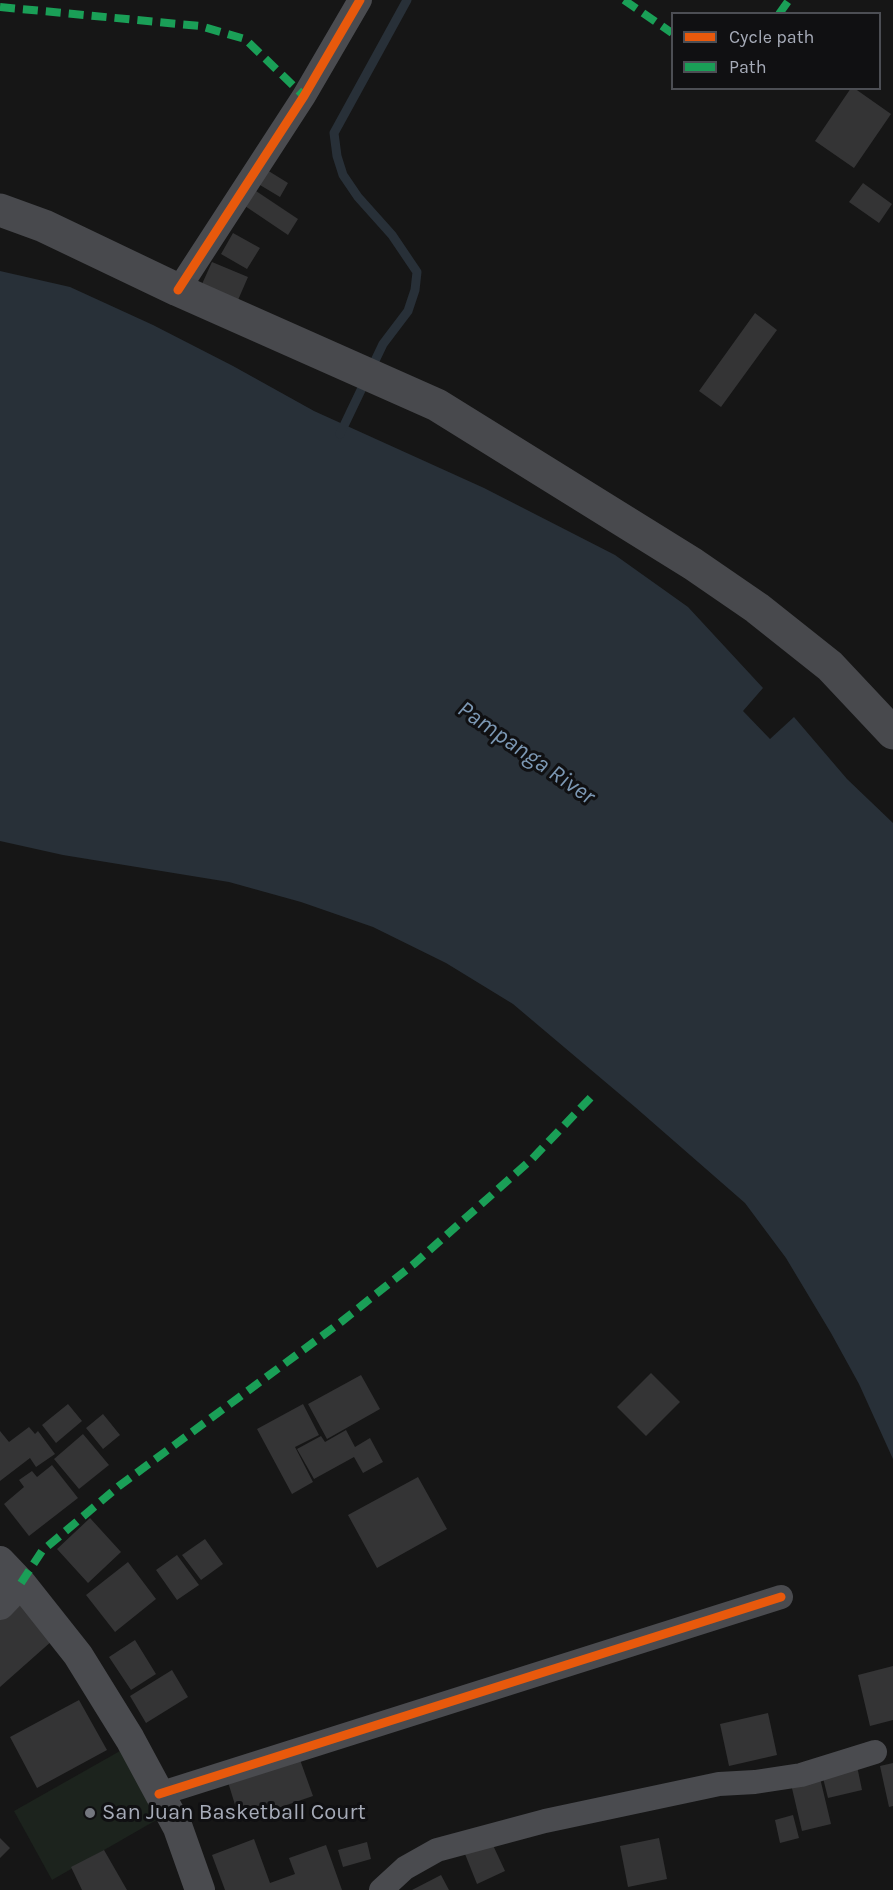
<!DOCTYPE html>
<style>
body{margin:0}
#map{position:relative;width:893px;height:1890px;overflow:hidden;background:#161616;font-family:Karla,sans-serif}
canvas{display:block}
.legend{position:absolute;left:671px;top:12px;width:210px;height:78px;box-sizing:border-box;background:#101012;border:2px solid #4c4e54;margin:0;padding:8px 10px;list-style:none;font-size:18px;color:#a6abb8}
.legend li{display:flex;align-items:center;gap:12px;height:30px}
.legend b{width:30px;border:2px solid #4c4e54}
</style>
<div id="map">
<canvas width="893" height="1890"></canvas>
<ul class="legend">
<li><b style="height:8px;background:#e8590c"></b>Cycle path</li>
<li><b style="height:8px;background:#1a9f57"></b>Path</li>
</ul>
</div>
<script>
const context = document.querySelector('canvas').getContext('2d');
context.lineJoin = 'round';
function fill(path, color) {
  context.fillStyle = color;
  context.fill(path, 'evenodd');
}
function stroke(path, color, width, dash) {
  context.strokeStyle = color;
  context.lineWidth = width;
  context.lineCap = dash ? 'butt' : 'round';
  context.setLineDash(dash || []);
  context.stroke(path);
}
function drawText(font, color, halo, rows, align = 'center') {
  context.font = font + ' Karla,sans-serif';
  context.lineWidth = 6;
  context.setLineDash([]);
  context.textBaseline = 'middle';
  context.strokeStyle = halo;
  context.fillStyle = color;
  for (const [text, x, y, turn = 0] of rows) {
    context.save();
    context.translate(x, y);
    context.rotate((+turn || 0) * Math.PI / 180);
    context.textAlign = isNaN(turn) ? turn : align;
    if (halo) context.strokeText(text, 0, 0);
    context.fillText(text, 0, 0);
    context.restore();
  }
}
const green = new Path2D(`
 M 127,1747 L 165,1815 L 52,1880 L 14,1811 Z`);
const water = new Path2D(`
 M 0,271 L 70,287 L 153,325 L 233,366 L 314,411 L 484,488 L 615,555 L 688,607 L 763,688 L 743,711 L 770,739 L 794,717 L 847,779 L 893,823 L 893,1459 L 859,1384 L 831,1333 L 786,1258 L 745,1203 L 635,1107 L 513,1004 L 446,963 L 373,927 L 301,902 L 229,882 L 63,855 L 0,841 Z`);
const stream = new Path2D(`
 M 340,434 L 383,344 L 408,311 L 415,290 L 417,272 L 392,235 L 358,197 L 343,175 L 337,156 L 334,133 L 407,0`);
const building = new Path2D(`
 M 851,88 L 854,88 L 891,114 L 854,168 L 815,141 Z
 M 254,162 L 288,183 L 280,197 L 245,176 Z
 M 863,183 L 892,204 L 879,223 L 849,202 Z
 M 256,191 L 298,219 L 288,235 L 245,206 Z
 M 233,233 L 260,248 L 247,269 L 221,254 Z
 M 212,262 L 248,277 L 238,300 L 202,284 Z
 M 755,313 L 777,330 L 721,407 L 699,391 Z
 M 651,1373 L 680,1402 L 646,1436 L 617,1407 Z
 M 361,1375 L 380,1409 L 327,1439 L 308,1404 Z
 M 68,1404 L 82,1421 L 56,1443 L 42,1425 Z
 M 303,1404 L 319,1435 L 295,1447 L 313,1482 L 292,1494 L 257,1429 Z
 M 103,1414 L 120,1435 L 103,1449 L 86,1428 Z
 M 29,1427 L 35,1434 L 38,1431 L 55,1454 L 36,1467 L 30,1458 L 0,1481 L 0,1431 L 9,1442 Z
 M 346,1430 L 355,1447 L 370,1438 L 383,1462 L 363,1473 L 354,1457 L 314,1479 L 297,1449 L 321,1436 L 325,1442 Z
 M 83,1434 L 109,1465 L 79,1489 L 54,1459 Z
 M 52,1465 L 78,1498 L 29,1536 L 4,1504 L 24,1487 L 19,1480 L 32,1471 L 37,1477 Z
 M 418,1477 L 447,1529 L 377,1568 L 348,1515 Z
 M 90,1518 L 121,1552 L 88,1583 L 57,1549 Z
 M 205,1539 L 223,1564 L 201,1580 L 182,1555 Z
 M 177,1555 L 199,1585 L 177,1600 L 156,1570 Z
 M 128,1562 L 156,1599 L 115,1632 L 86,1595 Z
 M 20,1602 L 53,1640 L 0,1687 L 0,1620 Z
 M 135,1640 L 156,1674 L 131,1690 L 109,1657 Z
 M 893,1666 L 893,1720 L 870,1726 L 858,1675 Z
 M 172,1670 L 188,1697 L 146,1723 L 130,1696 Z
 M 79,1700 L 107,1750 L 37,1788 L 10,1737 Z
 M 768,1713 L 777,1755 L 729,1766 L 720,1724 Z
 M 299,1757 L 313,1796 L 240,1821 L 228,1782 Z
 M 893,1763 L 893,1806 L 889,1807 L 880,1766 Z
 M 857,1766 L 862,1790 L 828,1798 L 822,1774 Z
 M 820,1778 L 831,1824 L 802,1831 L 791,1784 Z
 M 793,1815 L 799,1838 L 780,1843 L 775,1820 Z
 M 0,1838 L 10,1848 L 0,1858 Z
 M 659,1838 L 667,1879 L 628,1887 L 620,1846 Z
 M 254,1839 L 270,1883 L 295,1874 L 289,1858 L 326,1845 L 342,1890 L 225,1890 L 212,1855 Z
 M 367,1842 L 371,1859 L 343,1867 L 338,1850 Z
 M 492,1843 L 505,1871 L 477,1884 L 465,1854 Z
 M 104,1850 L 127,1890 L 82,1890 L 71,1867 Z
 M 441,1875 L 449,1890 L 412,1890 Z`);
const minor = new Path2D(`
 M 178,290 L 304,96 L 360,0
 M 159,1794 L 781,1597
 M 381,1890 L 405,1868 L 437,1850 L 545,1821 L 719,1784 L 755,1782 L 801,1775 L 875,1752`);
const tertiary = new Path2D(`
 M 0,1561 L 21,1583 L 0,1605
 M 21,1583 L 78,1655 L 130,1739 L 178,1828 L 200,1890`);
const secondary = new Path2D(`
 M 0,210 L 44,226 L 178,290 L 437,405 L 693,564 L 757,608 L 830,666 L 893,733`);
const quiet = new Path2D(`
 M 624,0 L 672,33
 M 0,7 L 200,26 L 245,39 L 304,96
 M 779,14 L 789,0
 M 21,1583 L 42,1551 L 119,1486 L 341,1322 L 415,1263 L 532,1159 L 596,1092`);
const cycleway = new Path2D(`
 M 178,290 L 304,96 L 360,0
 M 159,1794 L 781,1597`);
const markers = [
 [90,1813,6,"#74777f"]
];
const poiNames = [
 ["San Juan Basketball Court",102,1813]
];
const waterNames = [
 ["Pampanga River",526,753,35]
];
fill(green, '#1c231d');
fill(water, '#283038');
stroke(stream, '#283038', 9);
fill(building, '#343435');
stroke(minor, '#4a4b4f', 24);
stroke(tertiary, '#4a4b4f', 30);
stroke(secondary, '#48494d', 33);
stroke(quiet, '#1a9f57', 8, [15, 8]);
stroke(cycleway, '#e8590c', 9);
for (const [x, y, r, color] of markers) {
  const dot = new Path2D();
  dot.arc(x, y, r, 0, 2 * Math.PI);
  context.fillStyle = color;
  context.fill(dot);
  stroke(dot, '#101012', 2);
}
drawText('22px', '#a6abb8', '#101012', poiNames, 'left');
drawText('italic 24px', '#7c98b4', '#101012', waterNames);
</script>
